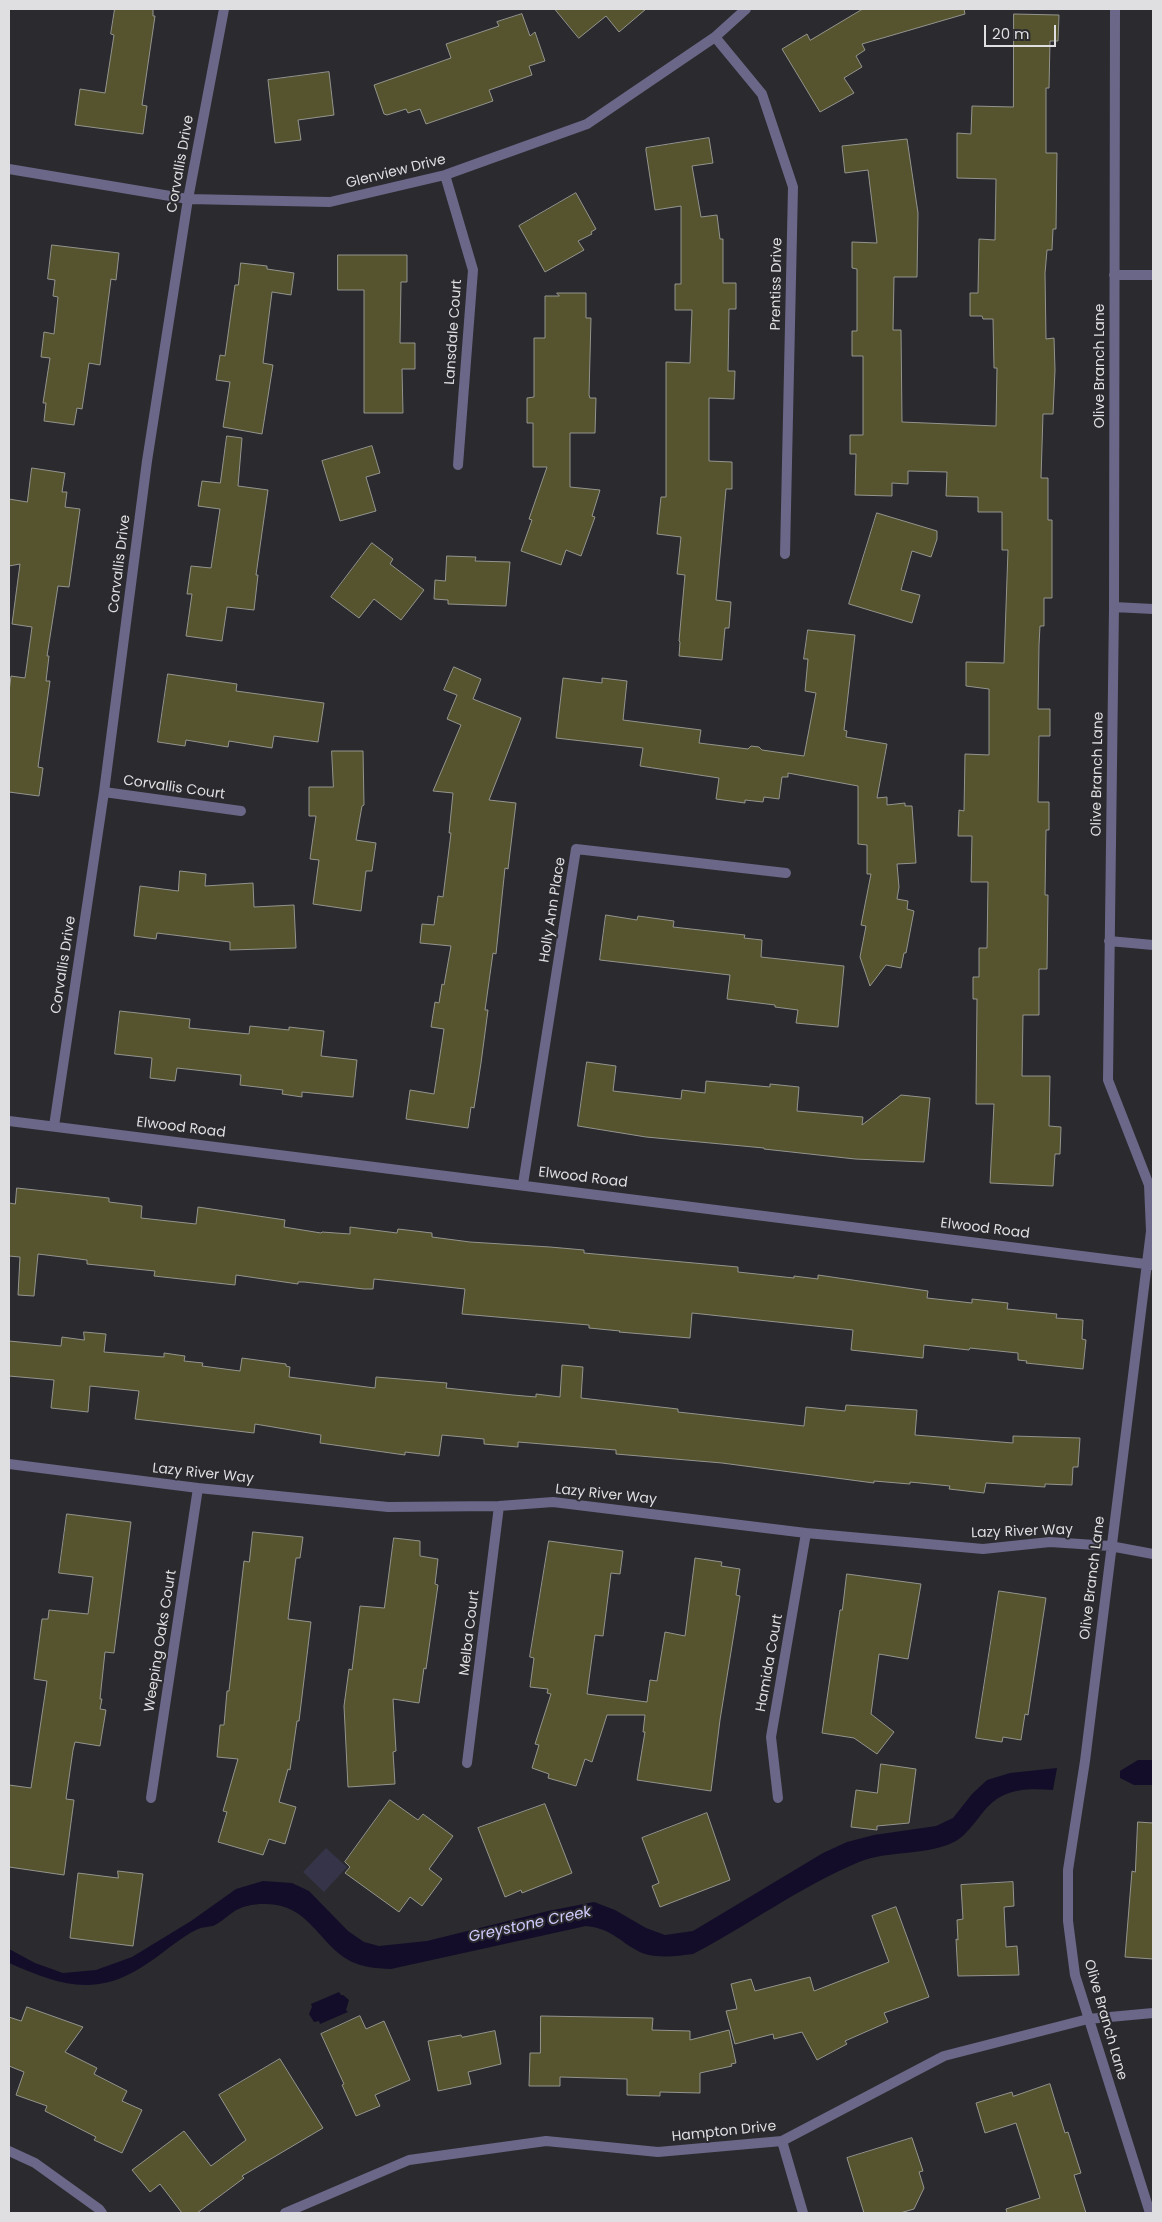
<!DOCTYPE html>
<style>
body{margin:0}
#map{position:relative;width:1162px;height:2222px;overflow:hidden;background:#2b2a2e;font-family:Poppins,sans-serif}
canvas{display:block}
.frame{position:absolute;inset:0;border:10px solid #dfdfe1;pointer-events:none}
.scale{position:absolute;left:984px;top:25px;width:72px;height:22px;box-sizing:border-box;border:2px solid #dfdfe1;border-top:0;padding-left:6px;font-size:15px;line-height:18px;white-space:nowrap;color:#dfdfe1;-webkit-text-stroke:4px #2b2a2e;paint-order:stroke}
</style>
<div id="map">
<canvas width="1162" height="2222"></canvas>
<div class="frame"></div>
<div class="scale">20 m</div>
</div>
<script>
const context = document.querySelector('canvas').getContext('2d');
context.lineJoin = 'round';
function fill(path, color) {
  context.fillStyle = color;
  context.fill(path, 'evenodd');
}
function stroke(path, color, width, dash) {
  context.strokeStyle = color;
  context.lineWidth = width;
  context.lineCap = dash ? 'butt' : 'round';
  context.setLineDash(dash || []);
  context.stroke(path);
}
function drawText(font, color, halo, rows, align = 'center') {
  context.font = font + ' Poppins,sans-serif';
  context.lineWidth = 4;
  context.setLineDash([]);
  context.textBaseline = 'middle';
  context.strokeStyle = halo;
  context.fillStyle = color;
  for (const [text, x, y, turn = 0] of rows) {
    context.save();
    context.translate(x, y);
    context.rotate((+turn || 0) * Math.PI / 180);
    context.textAlign = isNaN(turn) ? turn : align;
    if (halo) context.strokeText(text, 0, 0);
    context.fillText(text, 0, 0);
    context.restore();
  }
}
const green = new Path2D(`
 M 326,1848 L 347,1867 L 324,1892 L 303,1872 Z`);
const water = new Path2D(`
 M 1138,1760 L 1153,1760 L 1153,1785 L 1134,1785 L 1120,1778 L 1120,1771 Z
 M 1057,1768 L 1053,1790 C 1037,1789 1019,1788 1004,1795 C 982,1804 974,1833 952,1843 C 923,1856 889,1850 859,1862 C 801,1886 749,1925 693,1954 C 677,1956 659,1959 642,1953 C 620,1943 614,1929 586,1926 L 391,1969 C 376,1968 364,1968 350,1961 C 318,1944 309,1903 264,1904 C 253,1904 241,1906 232,1913 C 226,1917 220,1923 213,1926 C 208,1927 203,1927 198,1929 C 180,1937 159,1957 142,1967 C 93,1998 57,1984 9,1963 L 9,1949 L 35,1963 L 63,1973 L 96,1970 L 132,1957 L 191,1921 L 236,1889 L 263,1881 L 292,1883 L 309,1891 L 348,1931 L 364,1942 L 379,1946 L 427,1941 L 548,1911 L 594,1902 L 615,1910 L 646,1928 L 665,1935 L 693,1931 L 823,1853 L 847,1842 L 874,1835 L 936,1826 L 953,1818 L 972,1794 L 987,1780 L 1010,1773 Z
 M 339,1992 L 341,1995 L 343,1995 L 349,2000 L 346,2010 L 348,2012 L 320,2024 L 319,2021 L 314,2022 L 309,2014 L 312,2007 L 311,2004 Z`);
const building = new Path2D(`
 M 115,9 L 153,9 L 153,16 L 155,16 L 142,105 L 147,106 L 143,134 L 75,125 L 80,89 L 105,93 L 114,35 L 111,34 Z
 M 555,9 L 646,9 L 619,32 L 606,16 L 579,38 Z
 M 863,9 L 964,9 L 965,14 L 862,44 L 865,50 L 856,56 L 862,67 L 844,78 L 854,93 L 820,112 L 782,49 L 807,34 L 810,40 Z
 M 522,14 L 530,36 L 535,32 L 545,61 L 529,66 L 532,75 L 489,90 L 493,101 L 426,124 L 420,109 L 408,113 L 406,109 L 387,115 L 384,114 L 374,85 L 451,58 L 446,44 L 499,26 L 497,22 Z
 M 1014,14 L 1059,15 L 1058,41 L 1050,41 L 1049,88 L 1046,88 L 1046,153 L 1057,153 L 1056,229 L 1053,229 L 1052,250 L 1047,250 L 1045,273 L 1046,339 L 1054,338 L 1055,370 L 1053,414 L 1043,414 L 1041,478 L 1048,478 L 1048,520 L 1052,520 L 1052,598 L 1044,598 L 1044,626 L 1040,626 L 1039,645 L 1038,709 L 1050,709 L 1050,736 L 1039,736 L 1038,802 L 1049,802 L 1049,830 L 1046,830 L 1045,895 L 1048,895 L 1047,969 L 1039,969 L 1039,1015 L 1023,1015 L 1022,1076 L 1050,1076 L 1049,1126 L 1061,1127 L 1060,1154 L 1055,1154 L 1053,1186 L 990,1183 L 994,1104 L 976,1104 L 977,999 L 973,999 L 973,977 L 979,977 L 979,948 L 987,948 L 988,882 L 971,882 L 972,836 L 958,836 L 959,810 L 964,811 L 965,754 L 989,755 L 989,689 L 966,686 L 966,662 L 1004,663 L 1008,550 L 1002,550 L 1002,512 L 978,512 L 978,497 L 946,496 L 947,472 L 908,471 L 908,484 L 892,483 L 892,496 L 855,495 L 856,454 L 850,454 L 850,435 L 863,435 L 863,356 L 852,356 L 852,331 L 857,331 L 857,269 L 852,268 L 852,242 L 877,243 L 868,170 L 845,173 L 842,146 L 907,139 L 918,213 L 917,277 L 894,277 L 893,330 L 901,330 L 902,422 L 996,426 L 997,368 L 994,368 L 993,319 L 983,319 L 982,316 L 970,316 L 970,293 L 978,293 L 979,239 L 995,240 L 996,179 L 957,178 L 957,133 L 971,134 L 972,106 L 1013,107 Z
 M 329,72 L 334,115 L 298,120 L 301,140 L 275,143 L 268,80 Z
 M 709,138 L 713,163 L 692,166 L 701,217 L 717,215 L 720,239 L 723,239 L 723,283 L 736,283 L 736,309 L 729,309 L 728,371 L 735,371 L 734,399 L 709,398 L 709,461 L 732,462 L 732,489 L 726,489 L 716,600 L 731,602 L 729,628 L 725,628 L 722,660 L 679,656 L 680,642 L 679,641 L 685,575 L 677,574 L 681,537 L 657,534 L 661,497 L 666,497 L 666,362 L 690,363 L 692,310 L 675,310 L 675,284 L 681,284 L 681,206 L 655,210 L 646,151 L 646,148 Z
 M 576,193 L 596,229 L 591,232 L 592,234 L 578,241 L 584,250 L 545,272 L 519,226 Z
 M 52,245 L 119,253 L 116,280 L 111,279 L 100,365 L 89,363 L 82,409 L 77,408 L 74,425 L 44,421 L 46,403 L 43,403 L 50,358 L 41,357 L 44,332 L 54,334 L 58,297 L 53,296 L 55,280 L 48,279 Z
 M 338,255 L 407,255 L 407,282 L 401,282 L 400,343 L 415,343 L 415,369 L 402,369 L 403,413 L 364,413 L 364,290 L 338,290 Z
 M 241,263 L 267,266 L 267,269 L 294,273 L 291,295 L 272,292 L 263,363 L 273,365 L 262,434 L 223,427 L 230,382 L 216,380 L 220,355 L 225,356 L 235,285 L 238,285 Z
 M 557,293 L 586,293 L 586,318 L 591,318 L 589,395 L 590,398 L 596,398 L 595,433 L 570,433 L 570,487 L 600,490 L 592,516 L 595,517 L 581,556 L 566,550 L 561,565 L 521,551 L 532,520 L 529,519 L 547,467 L 533,467 L 533,423 L 527,423 L 527,398 L 534,397 L 534,338 L 545,338 L 545,296 L 559,296 Z
 M 227,436 L 242,438 L 238,486 L 268,490 L 256,575 L 258,575 L 254,610 L 227,607 L 222,641 L 186,636 L 192,594 L 187,594 L 191,566 L 211,568 L 220,509 L 198,506 L 202,481 L 220,483 Z
 M 372,446 L 380,473 L 366,477 L 376,511 L 340,521 L 322,461 Z
 M 32,468 L 65,473 L 62,492 L 67,492 L 65,507 L 80,509 L 69,587 L 58,586 L 47,656 L 49,656 L 46,681 L 50,681 L 38,767 L 43,768 L 39,796 L 9,792 L 9,692 L 11,676 L 25,678 L 32,627 L 12,624 L 20,564 L 9,566 L 9,499 L 27,502 Z
 M 877,513 L 937,531 L 937,539 L 931,557 L 912,551 L 901,590 L 920,595 L 912,623 L 849,604 Z
 M 372,543 L 393,559 L 390,564 L 424,590 L 401,620 L 374,599 L 359,618 L 331,597 Z
 M 447,556 L 476,557 L 475,561 L 510,562 L 506,606 L 448,604 L 448,600 L 434,599 L 435,580 L 445,581 Z
 M 808,630 L 855,635 L 844,730 L 847,731 L 846,737 L 887,744 L 877,798 L 887,797 L 887,805 L 905,803 L 905,806 L 912,806 L 916,863 L 897,864 L 899,887 L 897,899 L 908,901 L 907,909 L 914,911 L 906,953 L 904,953 L 901,968 L 886,965 L 870,986 L 860,957 L 866,926 L 861,925 L 871,874 L 867,874 L 867,845 L 858,844 L 858,786 L 788,773 L 788,777 L 782,777 L 779,799 L 764,797 L 763,802 L 745,800 L 745,803 L 716,799 L 719,778 L 640,766 L 643,748 L 556,738 L 563,678 L 602,683 L 602,678 L 627,681 L 623,720 L 701,730 L 699,743 L 748,749 L 751,746 L 759,747 L 762,750 L 804,756 L 816,693 L 805,691 L 808,659 L 804,659 Z
 M 454,667 L 481,679 L 473,699 L 521,718 L 489,800 L 516,803 L 508,869 L 505,868 L 496,954 L 493,953 L 485,1010 L 488,1010 L 481,1063 L 474,1108 L 471,1107 L 468,1128 L 406,1119 L 410,1090 L 434,1094 L 444,1029 L 431,1027 L 435,1002 L 439,1003 L 442,984 L 444,985 L 451,946 L 420,943 L 422,924 L 434,925 L 438,896 L 443,897 L 451,833 L 449,833 L 453,793 L 433,791 L 461,725 L 447,719 L 457,695 L 444,690 Z
 M 168,674 L 237,684 L 236,691 L 324,703 L 318,742 L 274,736 L 272,748 L 229,741 L 228,747 L 186,740 L 185,746 L 158,742 Z
 M 332,751 L 363,751 L 364,805 L 362,806 L 356,840 L 376,843 L 372,871 L 366,871 L 361,911 L 313,904 L 319,860 L 310,859 L 316,816 L 309,816 L 309,787 L 333,787 Z
 M 180,871 L 206,874 L 205,886 L 253,883 L 254,907 L 294,905 L 296,948 L 230,950 L 230,942 L 157,933 L 156,939 L 134,936 L 140,886 L 178,891 Z
 M 606,915 L 637,920 L 638,916 L 674,921 L 673,927 L 745,935 L 744,938 L 762,940 L 761,957 L 844,966 L 838,1027 L 796,1023 L 798,1010 L 775,1007 L 775,1005 L 727,999 L 730,975 L 600,960 Z
 M 120,1011 L 190,1019 L 189,1028 L 249,1034 L 250,1026 L 289,1030 L 289,1027 L 324,1031 L 321,1056 L 357,1060 L 353,1097 L 302,1092 L 302,1097 L 282,1094 L 283,1090 L 240,1085 L 241,1075 L 177,1068 L 175,1081 L 150,1078 L 152,1058 L 115,1054 Z
 M 587,1062 L 616,1066 L 613,1091 L 681,1099 L 682,1090 L 705,1093 L 706,1081 L 770,1087 L 770,1084 L 799,1087 L 797,1111 L 863,1117 L 862,1125 L 901,1095 L 930,1098 L 924,1162 L 855,1159 L 764,1149 L 764,1148 L 646,1137 L 578,1126 Z
 M 17,1188 L 109,1198 L 109,1202 L 142,1206 L 141,1218 L 196,1224 L 198,1207 L 285,1220 L 284,1227 L 321,1233 L 322,1232 L 350,1234 L 350,1227 L 397,1233 L 398,1229 L 432,1233 L 432,1237 L 470,1242 L 550,1247 L 584,1250 L 584,1253 L 738,1267 L 738,1272 L 794,1278 L 794,1276 L 818,1279 L 818,1275 L 928,1291 L 927,1298 L 972,1303 L 972,1299 L 1008,1303 L 1007,1309 L 1057,1314 L 1056,1318 L 1083,1320 L 1082,1339 L 1086,1340 L 1083,1369 L 1026,1363 L 1027,1361 L 1018,1360 L 1018,1353 L 970,1348 L 969,1350 L 924,1345 L 923,1358 L 851,1350 L 853,1330 L 692,1313 L 690,1338 L 619,1332 L 620,1331 L 589,1328 L 589,1325 L 462,1314 L 465,1289 L 374,1279 L 373,1289 L 364,1289 L 304,1282 L 298,1282 L 298,1284 L 236,1275 L 235,1285 L 154,1276 L 155,1271 L 87,1264 L 87,1260 L 38,1254 L 34,1296 L 18,1295 L 20,1257 L 9,1256 L 9,1203 L 15,1204 Z
 M 84,1332 L 106,1334 L 104,1352 L 164,1357 L 164,1353 L 185,1356 L 184,1361 L 203,1363 L 202,1366 L 240,1371 L 242,1358 L 286,1364 L 286,1366 L 290,1367 L 289,1377 L 375,1388 L 376,1377 L 447,1383 L 446,1388 L 513,1395 L 536,1397 L 536,1394 L 560,1397 L 562,1365 L 583,1367 L 581,1398 L 678,1409 L 678,1412 L 804,1426 L 806,1407 L 845,1411 L 846,1405 L 917,1410 L 915,1435 L 1013,1443 L 1013,1436 L 1080,1438 L 1078,1467 L 1073,1467 L 1072,1485 L 1045,1484 L 1045,1487 L 986,1483 L 984,1493 L 949,1489 L 950,1486 L 910,1482 L 910,1484 L 874,1481 L 874,1483 L 722,1463 L 616,1454 L 616,1450 L 518,1442 L 518,1447 L 484,1444 L 484,1439 L 442,1435 L 439,1456 L 405,1452 L 405,1455 L 320,1443 L 321,1435 L 255,1424 L 254,1433 L 135,1419 L 139,1391 L 90,1386 L 88,1412 L 51,1408 L 54,1380 L 9,1376 L 9,1341 L 61,1346 L 62,1337 L 84,1340 Z
 M 67,1514 L 131,1522 L 114,1653 L 105,1652 L 100,1699 L 102,1699 L 100,1709 L 106,1710 L 100,1746 L 75,1742 L 73,1750 L 66,1799 L 74,1800 L 64,1875 L 9,1867 L 9,1785 L 31,1788 L 47,1681 L 34,1679 L 42,1619 L 48,1619 L 49,1610 L 88,1614 L 93,1577 L 59,1573 Z
 M 253,1532 L 303,1537 L 300,1558 L 296,1558 L 288,1619 L 311,1622 L 299,1721 L 297,1721 L 290,1770 L 288,1769 L 279,1802 L 296,1807 L 285,1844 L 269,1839 L 263,1855 L 218,1842 L 227,1812 L 223,1811 L 238,1759 L 217,1757 L 220,1725 L 224,1725 L 227,1691 L 229,1691 L 244,1561 L 249,1562 Z
 M 394,1538 L 420,1541 L 420,1556 L 438,1559 L 435,1584 L 438,1585 L 426,1669 L 424,1668 L 419,1703 L 393,1699 L 396,1751 L 393,1752 L 395,1784 L 348,1787 L 344,1706 L 349,1669 L 352,1670 L 360,1606 L 384,1608 Z
 M 549,1541 L 623,1551 L 620,1574 L 611,1573 L 603,1636 L 595,1635 L 587,1694 L 647,1702 L 650,1680 L 657,1681 L 665,1632 L 685,1636 L 695,1558 L 722,1562 L 721,1566 L 740,1569 L 736,1595 L 740,1596 L 720,1720 L 711,1791 L 637,1780 L 645,1732 L 643,1732 L 645,1715 L 607,1715 L 592,1762 L 585,1759 L 576,1786 L 548,1778 L 549,1774 L 532,1768 L 539,1745 L 535,1744 L 551,1694 L 547,1693 L 548,1689 L 530,1687 L 534,1658 L 530,1657 Z
 M 847,1574 L 921,1584 L 908,1659 L 879,1654 L 871,1714 L 894,1732 L 877,1754 L 854,1738 L 822,1733 L 840,1610 L 842,1610 Z
 M 999,1591 L 1046,1598 L 1028,1715 L 1025,1714 L 1021,1740 L 1003,1737 L 1002,1742 L 976,1738 Z
 M 881,1764 L 916,1769 L 909,1823 L 877,1826 L 877,1830 L 851,1827 L 856,1790 L 877,1793 Z
 M 390,1800 L 418,1820 L 423,1814 L 453,1836 L 429,1869 L 442,1879 L 422,1906 L 410,1897 L 399,1912 L 345,1873 L 350,1867 L 345,1862 Z
 M 545,1804 L 572,1873 L 522,1893 L 521,1890 L 505,1897 L 478,1828 Z
 M 707,1813 L 730,1880 L 660,1907 L 652,1886 L 659,1883 L 642,1838 Z
 M 1138,1822 L 1153,1823 L 1153,1959 L 1125,1957 L 1132,1871 L 1135,1872 Z
 M 118,1871 L 143,1874 L 133,1946 L 70,1938 L 78,1873 L 118,1878 Z
 M 1013,1882 L 1014,1906 L 1004,1907 L 1006,1947 L 1017,1946 L 1019,1975 L 958,1976 L 956,1939 L 958,1940 L 957,1920 L 963,1919 L 961,1885 Z
 M 896,1907 L 929,1997 L 884,2013 L 888,2022 L 845,2041 L 847,2044 L 817,2060 L 802,2032 L 774,2039 L 773,2034 L 735,2044 L 726,2011 L 737,2009 L 731,1984 L 751,1979 L 755,1991 L 810,1977 L 814,1991 L 889,1962 L 872,1916 Z
 M 27,2007 L 83,2027 L 65,2052 L 97,2068 L 94,2074 L 127,2091 L 122,2101 L 142,2110 L 122,2153 L 94,2140 L 96,2137 L 45,2111 L 47,2106 L 16,2095 L 24,2072 L 9,2066 L 9,2017 L 21,2021 Z
 M 360,2016 L 366,2029 L 384,2021 L 410,2080 L 375,2095 L 380,2106 L 356,2116 L 342,2085 L 344,2084 L 321,2034 Z
 M 541,2016 L 653,2018 L 652,2030 L 690,2031 L 690,2040 L 729,2030 L 736,2063 L 731,2064 L 732,2066 L 700,2073 L 700,2093 L 660,2092 L 660,2096 L 627,2095 L 627,2079 L 560,2077 L 560,2086 L 529,2086 L 530,2053 L 540,2053 Z
 M 495,2031 L 501,2064 L 468,2072 L 471,2084 L 438,2091 L 428,2041 L 461,2035 L 462,2037 Z
 M 280,2059 L 323,2128 L 242,2176 L 244,2178 L 197,2213 L 182,2213 L 160,2184 L 150,2192 L 132,2170 L 184,2131 L 211,2166 L 246,2140 L 219,2095 Z
 M 1050,2084 L 1065,2133 L 1068,2132 L 1081,2173 L 1074,2175 L 1086,2213 L 1007,2213 L 1006,2209 L 1040,2198 L 1016,2123 L 985,2133 L 976,2103 L 1012,2092 L 1013,2096 Z
 M 912,2138 L 923,2171 L 919,2172 L 924,2188 L 914,2209 L 900,2213 L 864,2213 L 847,2158 Z`);
const minor = new Path2D(`
 M 1115,9 L 1114,607 L 1108,1080 L 1149,1185 L 1151,1231 L 1085,1761 L 1068,1870 L 1068,1921 L 1075,1975 L 1150,2213
 M 715,37 L 762,94 L 793,187 L 785,554
 M 9,169 L 188,199 L 330,202 L 445,175 L 587,124 L 715,37 L 746,9
 M 445,175 L 473,270 L 458,465
 M 1114,275 L 1153,275
 M 1114,607 L 1153,609
 M 104,792 L 241,811
 M 1109,941 L 1153,945
 M 9,1121 L 1153,1265
 M 54,1126 L 104,792 L 147,461 L 188,199 L 224,9
 M 523,1184 L 576,849 L 786,873
 M 9,1464 L 198,1488 L 388,1507 L 499,1506 L 553,1502 L 806,1533 L 983,1549 L 1050,1542 L 1110,1546 L 1153,1554
 M 467,1763 L 499,1506
 M 151,1798 L 198,1488
 M 778,1798 L 771,1737 L 806,1533
 M 782,2141 L 803,2213
 M 9,2151 L 35,2163 L 99,2209 L 102,2213
 M 285,2213 L 409,2160 L 546,2141 L 658,2152 L 782,2141 L 944,2056 L 1088,2019 L 1153,2013`);
const streetNames = [
 ["Corvallis Drive",181,164,-80],
 ["Glenview Drive",396,172,-14],
 ["Prentiss Drive",777,284,-89],
 ["Lansdale Court",454,332,-86],
 ["Olive Branch Lane",1100,366,-90],
 ["Corvallis Drive",120,564,-83],
 ["Olive Branch Lane",1098,774,-89],
 ["Corvallis Court",174,788,8],
 ["Holly Ann Place",553,910,-81],
 ["Corvallis Drive",64,965,-81],
 ["Elwood Road",181,1128,7],
 ["Elwood Road",583,1178,7],
 ["Elwood Road",985,1229,7],
 ["Lazy River Way",203,1474,6],
 ["Lazy River Way",606,1495,6],
 ["Lazy River Way",1022,1532,-2],
 ["Olive Branch Lane",1093,1578,-83],
 ["Melba Court",470,1633,-83],
 ["Weeping Oaks Court",161,1641,-81],
 ["Hamida Court",770,1663,-80],
 ["Olive Branch Lane",1105,2020,74],
 ["Hampton Drive",724,2132,-6]
];
const waterNames = [
 ["Greystone Creek",530,1925,-12]
];
fill(green, '#363448');
fill(water, '#130d2a');
fill(building, '#55542e');
stroke(building, '#94948f', 1);
stroke(minor, '#6a6788', 10);
drawText('14px', '#dfdfe1', '#2b2a2e', streetNames);
drawText('italic 15px', '#d0ccfe', '#2b2a2e', waterNames);
</script>
